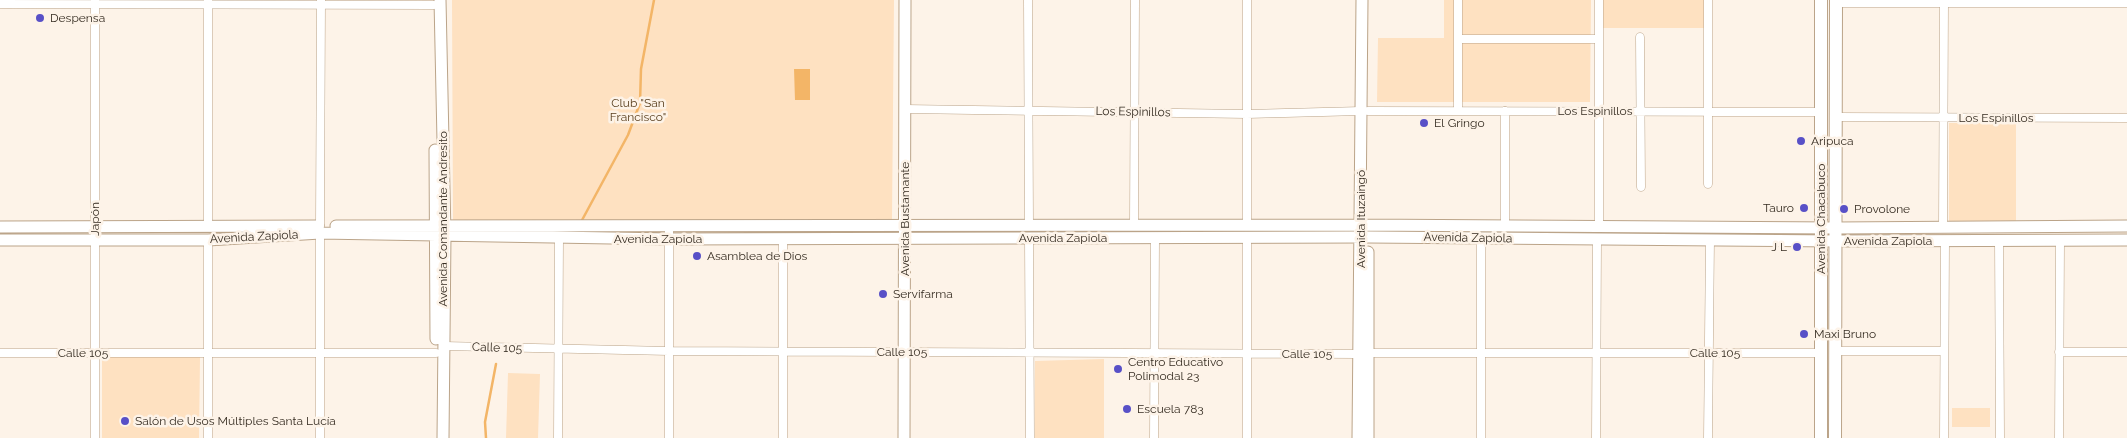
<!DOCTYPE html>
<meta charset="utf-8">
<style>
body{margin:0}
canvas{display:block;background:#fdf3e8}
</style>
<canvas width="2127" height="438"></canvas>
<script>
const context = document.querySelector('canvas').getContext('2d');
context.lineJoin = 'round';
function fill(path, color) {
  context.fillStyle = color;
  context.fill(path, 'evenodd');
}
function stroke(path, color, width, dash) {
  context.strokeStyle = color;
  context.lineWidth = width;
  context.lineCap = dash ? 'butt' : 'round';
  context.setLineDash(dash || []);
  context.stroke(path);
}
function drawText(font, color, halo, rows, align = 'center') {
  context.font = font + ' Raleway,sans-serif';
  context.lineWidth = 5;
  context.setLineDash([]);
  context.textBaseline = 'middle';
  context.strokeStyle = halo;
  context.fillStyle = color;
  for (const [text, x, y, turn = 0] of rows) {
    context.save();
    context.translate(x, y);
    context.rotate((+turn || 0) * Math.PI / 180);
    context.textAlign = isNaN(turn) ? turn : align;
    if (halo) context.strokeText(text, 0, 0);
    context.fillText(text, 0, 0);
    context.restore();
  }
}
const green = new Path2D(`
 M 452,0 L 894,0 L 892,219 L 453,222 Z
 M 1444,0 L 1591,0 L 1590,102 L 1377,102 L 1378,38 L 1444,38 Z
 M 1603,0 L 1704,0 L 1704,28 L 1603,28 Z
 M 1949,123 L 2016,123 L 2016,221 L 1949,221 Z
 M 1381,229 L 1804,232 L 1804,236 L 1381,235 Z
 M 102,356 L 200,357 L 199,438 L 102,438 Z
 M 1104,359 L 1104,438 L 1035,438 L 1035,361 Z
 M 508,373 L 540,374 L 538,438 L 506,438 Z
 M 1952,408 L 1990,408 L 1990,427 L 1952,427 Z`);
const water = new Path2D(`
 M 794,69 L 810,69 L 810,100 L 795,100 Z`);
const stream = new Path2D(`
 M 581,222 L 628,135 L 640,103 L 641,69 L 654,0
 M 486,438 L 485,422 L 496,364`);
const minor = new Path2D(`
 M 1028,0 L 1029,226
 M 1836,3 L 2127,3
 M 0,4 L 434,5
 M 1640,37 L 1641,187
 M 1458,39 L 1599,39
 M 905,109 L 1247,114 L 1361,111
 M 1368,111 L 1821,112
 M 1458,111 L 1458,0
 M 1836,117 L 2127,118
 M 1708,184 L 1708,0
 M 1134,225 L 1135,0
 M 1247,225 L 1247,0
 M 320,226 L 321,0
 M 1505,226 L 1505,111
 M 208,227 L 208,1
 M 1599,227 L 1599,0
 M 1943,227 L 1944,0
 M 1029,238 L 1030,438
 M 783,239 L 783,438
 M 1999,239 L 2000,438
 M 444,346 L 669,351 L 1359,354
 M 1836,351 L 1944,351
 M 2059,352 L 2127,352
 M 0,353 L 436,353
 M 1368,353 L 1821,353
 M 95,438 L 95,0
 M 208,438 L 208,240
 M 320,438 L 320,233
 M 558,438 L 559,237
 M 669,438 L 669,226
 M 1154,438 L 1155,238
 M 1247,438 L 1247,238
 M 1481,438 L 1481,239
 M 1596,438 L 1597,240
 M 1708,438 L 1710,239
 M 1944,438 L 1945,241
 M 2059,438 L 2060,241`);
const secondary = new Path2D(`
 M 440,0 L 445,235 L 443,438
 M 435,150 L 436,339
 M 336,226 L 1360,225 L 1836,228 L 2127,226
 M 0,227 L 318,226
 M 0,240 L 208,240 L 320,233 L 669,239 L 1368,237 L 1836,241 L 2127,240
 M 1368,252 L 1368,438
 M 904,438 L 905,0
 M 1358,438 L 1362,0`);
const primary = new Path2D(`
 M 1821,0 L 1821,438
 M 1835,438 L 1836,0`);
const markers = [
 [40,18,5,"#5850c7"],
 [1424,123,5,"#5850c7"],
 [1801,141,5,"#5850c7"],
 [1804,208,5,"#5850c7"],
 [1844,209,5,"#5850c7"],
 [1797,247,5,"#5850c7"],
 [697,256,5,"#5850c7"],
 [883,294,5,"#5850c7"],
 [1804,334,5,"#5850c7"],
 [1118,369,5,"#5850c7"],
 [1127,409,5,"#5850c7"],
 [125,421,5,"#5850c7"]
];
const poiNames = [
 ["Despensa",50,18],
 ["El Gringo",1434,123],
 ["Aripuca",1811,141],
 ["Tauro",1794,208,"right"],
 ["Provolone",1854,209],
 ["J L",1787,247,"right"],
 ["Asamblea de Dios",707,256],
 ["Servifarma",893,294],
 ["Maxi Bruno",1814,334],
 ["Centro Educativo",1128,362],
 ["Polimodal 23",1128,376],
 ["Escuela 783",1137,409],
 ["Salón de Usos Múltiples Santa Lucía",135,421]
];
const parkNames = [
 ["Club \"San",638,103],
 ["Francisco\"",638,117]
];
const streetNames = [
 ["Los Espinillos",1595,111],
 ["Los Espinillos",1133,112,1],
 ["Los Espinillos",1996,118],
 ["Japón",95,219,-90],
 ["Avenida Comandante Andresito",443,219,-90],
 ["Avenida Bustamante",905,219,-90],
 ["Avenida Ituzaingó",1361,219,-90],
 ["Avenida Chacabuco",1821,219,-90],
 ["Avenida Zapiola",254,237,-3],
 ["Avenida Zapiola",1063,238],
 ["Avenida Zapiola",1468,238,1],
 ["Avenida Zapiola",658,239],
 ["Avenida Zapiola",1888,241],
 ["Calle 105",497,348,2],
 ["Calle 105",902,352],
 ["Calle 105",83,353],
 ["Calle 105",1715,353],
 ["Calle 105",1307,354]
];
fill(green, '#fee1c1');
fill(water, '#f3b567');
stroke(stream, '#f3b567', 2.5);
stroke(minor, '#bba489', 9);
stroke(secondary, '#bba489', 13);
stroke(primary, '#bba489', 14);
stroke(minor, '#fff', 8);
stroke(secondary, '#fff', 11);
stroke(primary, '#fff', 12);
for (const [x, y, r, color] of markers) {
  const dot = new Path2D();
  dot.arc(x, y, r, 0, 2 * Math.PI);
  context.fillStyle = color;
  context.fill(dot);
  stroke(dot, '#fdf3e8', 2);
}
drawText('12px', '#362d22', '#fdf3e8', poiNames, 'left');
drawText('12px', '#583e1d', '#fdf3e8', parkNames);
drawText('12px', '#362d22', '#fdf3e8', streetNames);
</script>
